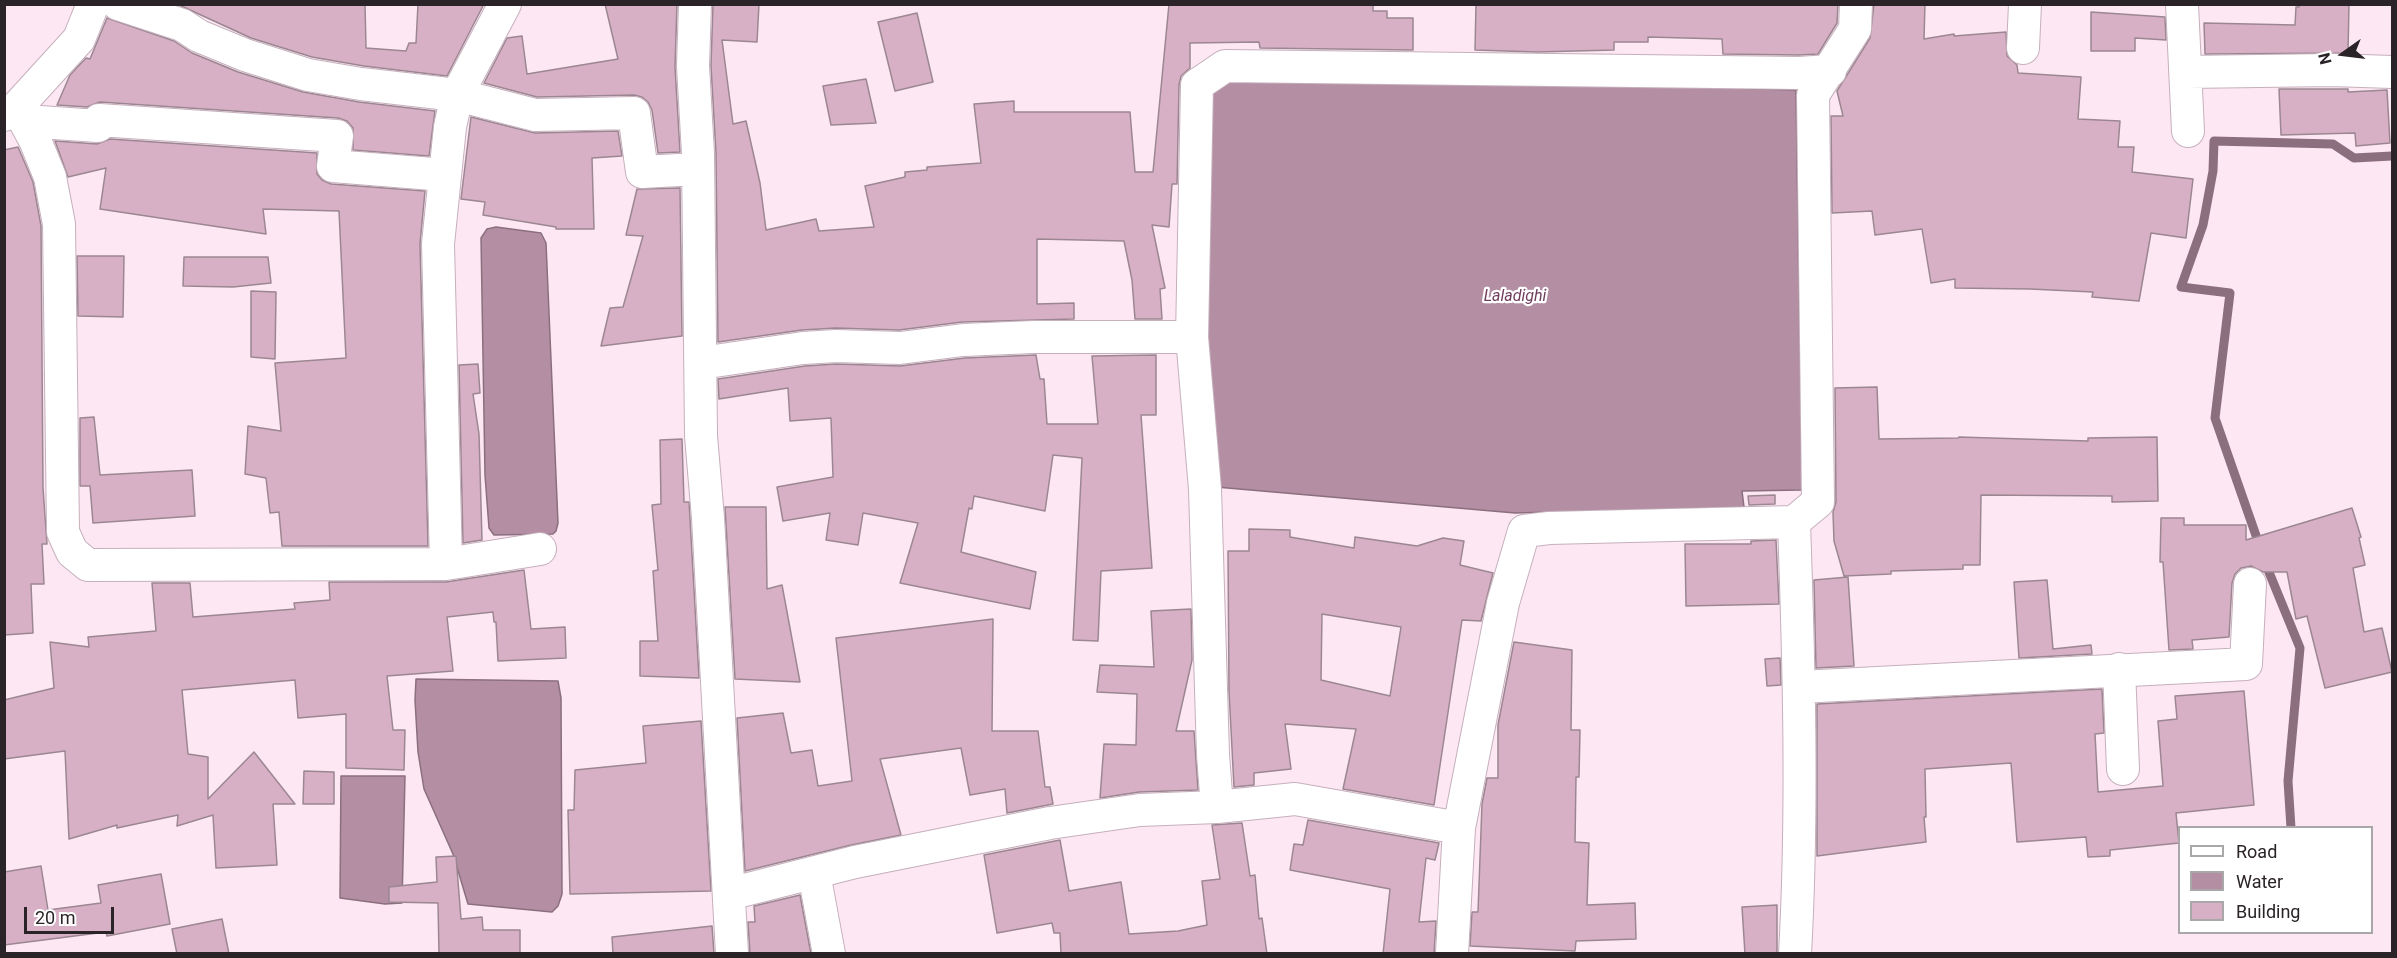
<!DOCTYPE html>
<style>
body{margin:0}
#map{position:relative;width:2397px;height:958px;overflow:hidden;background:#fde7f3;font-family:Roboto,sans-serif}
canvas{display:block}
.frame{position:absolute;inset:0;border:6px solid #2a2327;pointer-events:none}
.legend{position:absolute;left:2178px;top:826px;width:195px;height:108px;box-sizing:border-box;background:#fff;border:2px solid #aaa7a9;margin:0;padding:8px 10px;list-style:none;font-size:18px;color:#2a2327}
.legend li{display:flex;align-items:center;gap:12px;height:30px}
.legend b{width:30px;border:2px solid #aaa7a9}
.north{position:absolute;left:2313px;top:24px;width:60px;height:60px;-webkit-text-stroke:4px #fff;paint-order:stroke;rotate:256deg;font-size:16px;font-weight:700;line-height:24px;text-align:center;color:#2a2327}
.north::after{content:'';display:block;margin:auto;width:21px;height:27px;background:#2a2327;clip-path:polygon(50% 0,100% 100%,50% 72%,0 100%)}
.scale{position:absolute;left:24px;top:907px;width:90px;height:27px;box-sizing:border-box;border:3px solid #2a2327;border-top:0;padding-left:8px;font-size:18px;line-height:21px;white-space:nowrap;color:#2a2327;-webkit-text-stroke:4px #fff;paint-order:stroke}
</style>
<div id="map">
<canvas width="2397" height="958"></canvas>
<div class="frame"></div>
<ul class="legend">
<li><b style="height:8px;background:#fff"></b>Road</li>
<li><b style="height:16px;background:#b48fa4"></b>Water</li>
<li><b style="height:16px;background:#d8b0c6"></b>Building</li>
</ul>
<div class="north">N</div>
<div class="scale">20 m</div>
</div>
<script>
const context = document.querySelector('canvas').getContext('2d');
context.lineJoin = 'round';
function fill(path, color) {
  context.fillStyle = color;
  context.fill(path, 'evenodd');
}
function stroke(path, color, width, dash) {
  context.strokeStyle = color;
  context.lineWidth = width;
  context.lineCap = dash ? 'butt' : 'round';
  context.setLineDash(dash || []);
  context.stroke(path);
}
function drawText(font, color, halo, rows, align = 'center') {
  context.font = font + ' Roboto,sans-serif';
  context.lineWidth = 4.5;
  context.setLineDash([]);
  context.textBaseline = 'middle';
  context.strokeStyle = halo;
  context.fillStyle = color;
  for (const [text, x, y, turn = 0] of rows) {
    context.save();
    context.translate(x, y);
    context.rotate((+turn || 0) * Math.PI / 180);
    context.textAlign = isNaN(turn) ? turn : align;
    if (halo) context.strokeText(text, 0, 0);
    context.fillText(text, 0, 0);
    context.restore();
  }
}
const water = new Path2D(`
 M 1229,74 L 1796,90 L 1802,490 L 1742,491 L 1744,507 L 1515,513 L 1216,487 L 1203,331 L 1208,94 Z
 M 496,227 L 541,233 L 546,243 L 558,523 L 556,531 L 553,534 L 494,535 L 489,528 L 485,475 L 481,238 L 487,229 Z
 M 416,679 L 558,681 L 561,698 L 562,894 L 558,906 L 552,912 L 468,904 L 453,854 L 424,789 L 418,752 L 415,700 Z
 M 341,776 L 405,776 L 402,903 L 385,904 L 340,898 Z`);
const stream = new Path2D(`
 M 2260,547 L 2215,418 L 2230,293 L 2181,287 L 2203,225 L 2213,171 L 2214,141 L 2333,144 L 2354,158 L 2392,156
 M 2264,560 L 2300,648 L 2288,781 L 2291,828`);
const building = new Path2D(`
 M 177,4 L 365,4 L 366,48 L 406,51 L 409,43 L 416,43 L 418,4 L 484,4 L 447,76 L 364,66 L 312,57 L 251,38 Z
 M 605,4 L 677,4 L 675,67 L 680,152 L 658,153 L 652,110 L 648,102 L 642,97 L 634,95 L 537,97 L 484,83 L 507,38 L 522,36 L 527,74 L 618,59 Z
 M 713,4 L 759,4 L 757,42 L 722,40 L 733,124 L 746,121 L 760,183 L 766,230 L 816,219 L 819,231 L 874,227 L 865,186 L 905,177 L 905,172 L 927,170 L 927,167 L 981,163 L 974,104 L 1014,101 L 1014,112 L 1130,112 L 1135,172 L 1153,172 L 1169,4 L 1373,4 L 1373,11 L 1387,11 L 1387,18 L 1413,18 L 1413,50 L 1260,48 L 1259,42 L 1190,43 L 1190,68 L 1181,76 L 1179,85 L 1177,184 L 1172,184 L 1169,227 L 1152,225 L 1165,288 L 1160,289 L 1162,319 L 1135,319 L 1132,280 L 1124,241 L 1037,239 L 1037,304 L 1074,303 L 1074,319 L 962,322 L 899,330 L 836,328 L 802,330 L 718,342 L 716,153 L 711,66 Z
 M 1476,4 L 1838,4 L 1837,23 L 1818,54 L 1799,55 L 1723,54 L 1722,39 L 1648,37 L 1648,42 L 1614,42 L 1614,50 L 1537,52 L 1475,50 Z
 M 1874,4 L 1925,4 L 1924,39 L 1954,34 L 1954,36 L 2006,32 L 2007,56 L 2017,65 L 2018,73 L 2081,77 L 2078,119 L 2120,121 L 2118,147 L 2134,147 L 2132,172 L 2193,179 L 2186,238 L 2151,233 L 2139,301 L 2092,297 L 2093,292 L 2030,289 L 1955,288 L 1955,279 L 1931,283 L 1922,229 L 1875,235 L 1872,211 L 1832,213 L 1831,116 L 1843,116 L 1837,91 L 1870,38 Z
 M 2299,4 L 2349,4 L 2348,53 L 2205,54 L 2204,23 L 2295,25 L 2296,7 L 2299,7 Z
 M 2091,12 L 2165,17 L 2166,40 L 2135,38 L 2135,51 L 2091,51 Z
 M 917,13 L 933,82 L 895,91 L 878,22 Z
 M 107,18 L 174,41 L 192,53 L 238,72 L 303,92 L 359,102 L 435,111 L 429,156 L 353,150 L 353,128 L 347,121 L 338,118 L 100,102 L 87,107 L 57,105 L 70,75 L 86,58 L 90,59 Z
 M 866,79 L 876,123 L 831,125 L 823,86 Z
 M 2279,89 L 2348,89 L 2348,92 L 2387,90 L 2390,143 L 2356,146 L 2355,133 L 2281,135 Z
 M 471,117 L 535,133 L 618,131 L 622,156 L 592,158 L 594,229 L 556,229 L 556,227 L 483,215 L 485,202 L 461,199 Z
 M 110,139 L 317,153 L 317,174 L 322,180 L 331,184 L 425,191 L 420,244 L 428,546 L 282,546 L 279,512 L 270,513 L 266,478 L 245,474 L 248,426 L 281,431 L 275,363 L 346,358 L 339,211 L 263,209 L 266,234 L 100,209 L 106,168 L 68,177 L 55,141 L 97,144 Z
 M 18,147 L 33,182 L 41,226 L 43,488 L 47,544 L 42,544 L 44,584 L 31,584 L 33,633 L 4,635 L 4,150 Z
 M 680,188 L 682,336 L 601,346 L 610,308 L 623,307 L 643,236 L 626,235 L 637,189 Z
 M 77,256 L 124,256 L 123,317 L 78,316 Z
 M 184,257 L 268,257 L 271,283 L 233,287 L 183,286 Z
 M 251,291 L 276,292 L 275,359 L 251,357 Z
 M 1036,355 L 1040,379 L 1044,379 L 1047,424 L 1098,424 L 1092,356 L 1156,355 L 1156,415 L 1141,415 L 1152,568 L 1101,571 L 1098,641 L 1073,640 L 1082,458 L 1053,455 L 1045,511 L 974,496 L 972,509 L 969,508 L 961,552 L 1036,572 L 1030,609 L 900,583 L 918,523 L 863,513 L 858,545 L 826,540 L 830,513 L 783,521 L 777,487 L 833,477 L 831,418 L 790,421 L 788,388 L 719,399 L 718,379 L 805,366 L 836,364 L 900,366 L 965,358 Z
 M 478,364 L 480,393 L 473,394 L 479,434 L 482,540 L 463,543 L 459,365 Z
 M 1877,387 L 1879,439 L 1958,438 L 1959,437 L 2088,441 L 2088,438 L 2157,437 L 2158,501 L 2112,502 L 2112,496 L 1981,495 L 1980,565 L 1963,565 L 1963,569 L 1891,571 L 1891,574 L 1844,576 L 1834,541 L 1833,512 L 1836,502 L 1835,388 Z
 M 94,417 L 100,475 L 192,470 L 195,516 L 93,523 L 90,486 L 80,486 L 80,418 Z
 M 682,439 L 684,502 L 689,502 L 690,519 L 699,678 L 640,676 L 640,641 L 658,641 L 653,571 L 658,570 L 652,505 L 661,504 L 660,440 Z
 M 1775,495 L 1775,504 L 1749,505 L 1748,496 Z
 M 725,507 L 766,507 L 767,589 L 782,585 L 800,682 L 735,679 Z
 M 2352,508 L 2361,537 L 2359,538 L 2365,565 L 2353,568 L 2364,632 L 2382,628 L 2392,672 L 2325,688 L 2307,616 L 2296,619 L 2287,572 L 2263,572 L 2251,566 L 2241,568 L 2235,574 L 2232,583 L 2229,637 L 2192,640 L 2193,649 L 2169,650 L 2163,562 L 2160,562 L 2161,518 L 2184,518 L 2184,525 L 2246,525 L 2246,540 Z
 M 1249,529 L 1290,530 L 1290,537 L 1354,548 L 1355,537 L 1417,546 L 1443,538 L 1464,541 L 1460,565 L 1493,573 L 1481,621 L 1462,620 L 1434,805 L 1343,789 L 1356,729 L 1285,724 L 1291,769 L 1254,773 L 1254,785 L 1234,787 L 1229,691 L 1228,551 L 1249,551 ZM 1322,614 L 1401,627 L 1390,696 L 1321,680 Z
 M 1776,540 L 1779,604 L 1686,606 L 1685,544 L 1751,544 L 1751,541 Z
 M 524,570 L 531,629 L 565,627 L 566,658 L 498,661 L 496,622 L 494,622 L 493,612 L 447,617 L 453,671 L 387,676 L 393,730 L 405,730 L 404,770 L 346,768 L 346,714 L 298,718 L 295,680 L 182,690 L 188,754 L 208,757 L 208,799 L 254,752 L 295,804 L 273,804 L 277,865 L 216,868 L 213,815 L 177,826 L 178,815 L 117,828 L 117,825 L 69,839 L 65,751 L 4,759 L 4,700 L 54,688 L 50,642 L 89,647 L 88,637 L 156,631 L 152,583 L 190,583 L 193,617 L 295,609 L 294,603 L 330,600 L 329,582 L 446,582 Z
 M 1848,577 L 1854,666 L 1816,668 L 1814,580 Z
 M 2047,580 L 2053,649 L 2091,645 L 2092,654 L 2019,658 L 2014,582 Z
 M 1191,609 L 1192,660 L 1176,731 L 1194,731 L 1198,790 L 1139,792 L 1100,798 L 1104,744 L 1136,745 L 1137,694 L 1097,692 L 1100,665 L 1154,667 L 1151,611 Z
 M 993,619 L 992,731 L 1038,731 L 1045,787 L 1050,787 L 1053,804 L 1007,813 L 1005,789 L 970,795 L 961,748 L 880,759 L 901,835 L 851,845 L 745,871 L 737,718 L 783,713 L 791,753 L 812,750 L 818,786 L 852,781 L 836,638 Z
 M 1514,642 L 1572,650 L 1571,730 L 1580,730 L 1579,777 L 1576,777 L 1575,842 L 1589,843 L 1587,905 L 1635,903 L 1636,939 L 1576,941 L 1575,951 L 1470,946 L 1472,912 L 1478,912 L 1482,804 L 1487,778 L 1498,778 L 1498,725 Z
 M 1780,658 L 1781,685 L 1767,686 L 1765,659 Z
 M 2102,689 L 2104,733 L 2095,734 L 2098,792 L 2163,786 L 2158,721 L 2177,719 L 2175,696 L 2244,691 L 2254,805 L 2176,813 L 2179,843 L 2110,850 L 2110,856 L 2088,857 L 2086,837 L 2017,842 L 2011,763 L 1925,769 L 1926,817 L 1924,817 L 1926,842 L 1817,856 L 1817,704 Z
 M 701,721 L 711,891 L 570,894 L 568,810 L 574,810 L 575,770 L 646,763 L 643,726 Z
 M 304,771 L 334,772 L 334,804 L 303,804 Z
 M 1308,820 L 1439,843 L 1435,860 L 1426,858 L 1419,922 L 1436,921 L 1434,954 L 1383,954 L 1390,889 L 1290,870 L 1294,844 L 1303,845 Z
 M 1242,823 L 1250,876 L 1255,875 L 1259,919 L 1262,918 L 1267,954 L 1061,954 L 1060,933 L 1054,933 L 1052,923 L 997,933 L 984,855 L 1060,840 L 1069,891 L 1121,882 L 1129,934 L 1178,931 L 1207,925 L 1202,881 L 1220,879 L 1212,825 Z
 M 456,856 L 461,919 L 482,917 L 483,930 L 520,930 L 520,954 L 439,954 L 438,903 L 389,902 L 389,887 L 437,882 L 436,857 Z
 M 41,866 L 48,910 L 101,903 L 98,885 L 161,874 L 170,924 L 107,936 L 106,932 L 4,945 L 4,872 Z
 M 800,895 L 811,954 L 750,954 L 748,922 L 755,922 L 754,906 Z
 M 1777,905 L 1777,954 L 1745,954 L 1742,907 Z
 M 222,919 L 229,954 L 177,954 L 172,929 Z
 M 712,926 L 714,954 L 613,954 L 612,937 Z`);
const minor = new Path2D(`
 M 118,4 L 182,25 L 199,36 L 245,55 L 308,75 L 361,84 L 457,95 L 535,115 L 634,113 L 642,172 L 698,169
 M 695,4 L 693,66 L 698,154 L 701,436 L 708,518 L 732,954
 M 2182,4 L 2188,131
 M 2023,48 L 2025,4
 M 2186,72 L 2332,70 L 2392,72
 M 17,107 L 35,140 L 50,177 L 59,224 L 63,532 L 72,552 L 88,565 L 446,564 L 540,549
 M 4,115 L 17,107 L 79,39 L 93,4
 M 25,121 L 98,126 L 99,120 L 337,136 L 333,166 L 445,175
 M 701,363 L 803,348 L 836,346 L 900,348 L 963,340 L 1033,337 L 1192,337
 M 446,564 L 438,244 L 450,127 L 457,95 L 505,4
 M 2119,669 L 2123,769
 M 1800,687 L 2246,664 L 2250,584
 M 1217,807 L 1213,755 L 1205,489 L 1192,337 L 1197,85 L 1225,66 L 1799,73 L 1830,71
 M 814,873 L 829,954
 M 729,894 L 855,862 L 1050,823 L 1140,810 L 1217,807 L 1295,799 L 1459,828
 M 1452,954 L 1459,828 L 1503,603 L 1524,531 L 1549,528 L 1794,522
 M 1795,954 C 1803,810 1799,666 1794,522 L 1818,502 L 1813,95 L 1855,29 L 1856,4`);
const waterNames = [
 ["Laladighi",1515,297]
];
fill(water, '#b48fa4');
stroke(water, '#8b6f7e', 1.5);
stroke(stream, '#8b6f7e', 9);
fill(building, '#d8b0c6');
stroke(building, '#9b8792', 1.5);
stroke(minor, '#c5b0bc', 34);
stroke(minor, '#fff', 32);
drawText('italic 16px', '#703c5c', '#fff', waterNames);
</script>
